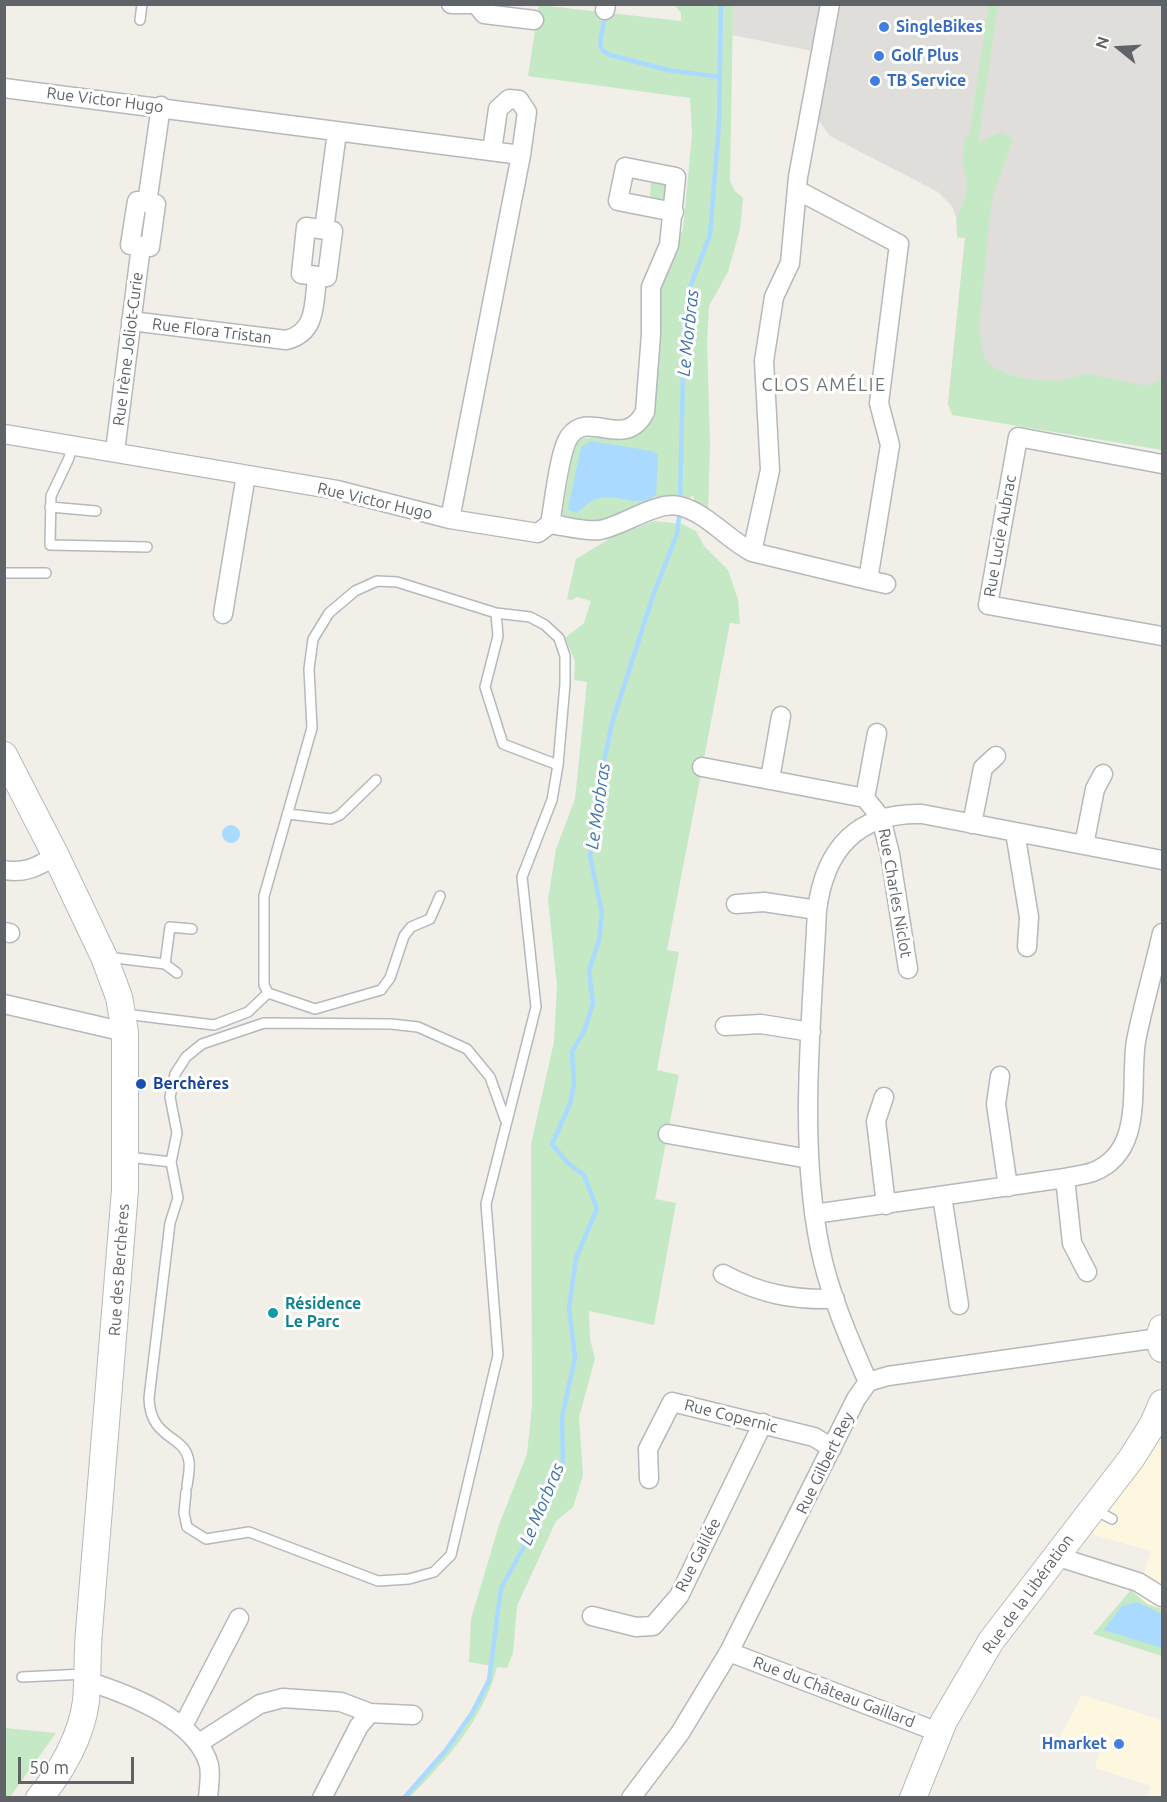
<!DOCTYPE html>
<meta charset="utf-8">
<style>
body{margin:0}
#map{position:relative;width:1167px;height:1802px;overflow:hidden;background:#f1efe8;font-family:Ubuntu,sans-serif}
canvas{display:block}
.frame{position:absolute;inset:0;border:6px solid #5f6368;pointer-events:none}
.north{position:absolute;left:1089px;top:18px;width:60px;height:60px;-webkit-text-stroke:4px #fff;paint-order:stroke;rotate:288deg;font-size:16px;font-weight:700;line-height:24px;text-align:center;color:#5f6368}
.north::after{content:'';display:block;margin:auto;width:21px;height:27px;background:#5f6368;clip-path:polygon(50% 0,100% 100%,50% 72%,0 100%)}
.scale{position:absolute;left:18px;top:1757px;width:116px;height:27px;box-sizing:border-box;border:3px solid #5f6368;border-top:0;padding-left:8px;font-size:18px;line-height:21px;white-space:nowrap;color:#5f6368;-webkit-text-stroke:4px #fff;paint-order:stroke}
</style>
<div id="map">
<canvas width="1167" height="1802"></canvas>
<div class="frame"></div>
<div class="north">N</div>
<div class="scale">50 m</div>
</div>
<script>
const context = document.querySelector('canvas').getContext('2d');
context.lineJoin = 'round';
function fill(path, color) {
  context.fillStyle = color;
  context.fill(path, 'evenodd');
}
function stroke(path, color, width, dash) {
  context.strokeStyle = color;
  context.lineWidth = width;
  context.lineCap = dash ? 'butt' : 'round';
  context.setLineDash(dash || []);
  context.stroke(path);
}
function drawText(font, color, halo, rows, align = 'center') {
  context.font = font + ' Ubuntu,sans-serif';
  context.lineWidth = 6;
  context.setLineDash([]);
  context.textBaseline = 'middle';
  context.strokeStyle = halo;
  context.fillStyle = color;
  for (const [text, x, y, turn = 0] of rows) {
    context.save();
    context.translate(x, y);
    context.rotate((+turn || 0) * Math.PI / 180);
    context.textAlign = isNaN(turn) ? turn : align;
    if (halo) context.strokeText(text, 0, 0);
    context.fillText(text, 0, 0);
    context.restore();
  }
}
const commercial = new Path2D(`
 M 1162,1434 L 1162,1609 L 1147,1604 L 1131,1590 L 1144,1574 L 1151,1551 L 1088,1533 Z
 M 1082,1695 L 1162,1720 L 1162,1797 L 1147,1797 L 1151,1786 L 1095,1768 L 1100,1751 L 1059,1739 Z`);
const industrial = new Path2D(`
 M 733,5 L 1162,5 L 1162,450 L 948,404 L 965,238 L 957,237 L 956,217 L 952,206 L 938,192 L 830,136 L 810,109 L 822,53 L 732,35 Z`);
const green = new Path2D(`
 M 989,4 L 998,5 L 978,142 L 1003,132 L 1013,140 L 992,198 L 979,328 L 984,357 L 992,367 L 1013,376 L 1035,380 L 1058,381 L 1088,374 L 1146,386 L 1162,379 L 1162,450 L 952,415 L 948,404 L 965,238 L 957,237 L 957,219 L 965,198 L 967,183 L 962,159 L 965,135 L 969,135 Z
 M 539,5 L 681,21 L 681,13 L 675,5 L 733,5 L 730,181 L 735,191 L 743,198 L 740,229 L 728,272 L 709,306 L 707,342 L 710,443 L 708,515 L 693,504 L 694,497 L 691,496 L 690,499 C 665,492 643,511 620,517 C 600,522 584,522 564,520 L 562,516 L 573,450 L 577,441 C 606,428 634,459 653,414 L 659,279 L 683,229 L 692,135 L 690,98 L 528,76 Z
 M 651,180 L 665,182 L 667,196 L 661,200 L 650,196 Z
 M 654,521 L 682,524 L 696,531 L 704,546 L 728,570 L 738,599 L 740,624 L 730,623 L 667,950 L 679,952 L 657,1070 L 679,1075 L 655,1199 L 676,1203 L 654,1325 L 589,1311 L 590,1339 L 595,1359 L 579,1417 L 583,1475 L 573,1507 L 556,1521 L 517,1606 L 513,1653 L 507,1668 L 497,1667 C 483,1720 447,1759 410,1797 L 404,1798 C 439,1762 481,1716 492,1666 L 469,1662 L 471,1619 L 499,1525 L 527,1454 L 532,1406 L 531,1144 L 554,1042 L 557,985 L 548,900 L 556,849 L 575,799 L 587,682 L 574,680 L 575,661 L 565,638 L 584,623 L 591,601 L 577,597 L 572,600 L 567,599 L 576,559 L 614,536 Z
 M 1131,1590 L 1147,1604 L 1162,1609 L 1162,1656 L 1093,1634 Z
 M 5,1728 L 56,1733 L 10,1797 L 5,1797 Z`);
const water = new Path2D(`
 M 591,441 L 652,451 L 658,455 L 656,495 C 638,509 620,494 600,498 C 591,500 584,507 576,513 L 568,509 L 581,447 Z
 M222 834a9 9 0 1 1 18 0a9 9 0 1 1-18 0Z
 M 1137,1602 L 1162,1614 L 1162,1648 L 1104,1630 L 1122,1606 Z`);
const stream = new Path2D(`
 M 604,21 L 600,43 L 602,50 L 610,55 L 668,70 L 719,77
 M 680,501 L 684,331 L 690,287 L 710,235 L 719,123 L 721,4
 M 404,1798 L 446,1750 L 472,1713 L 489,1680 L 501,1588 L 531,1534 L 563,1464 L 562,1417 L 575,1358 L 569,1308 L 576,1258 L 597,1209 L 584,1175 L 568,1163 L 552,1144 L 570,1104 L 574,1084 L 572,1052 L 585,1029 L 593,1003 L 589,971 L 599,940 L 602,913 L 590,856 L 600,780 L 612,723 L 654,593 L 677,534 L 680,510`);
const lane = new Path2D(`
 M 140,20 L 142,4
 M 72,445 L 69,458 L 51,496 L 50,545 L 147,547
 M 50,507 L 96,511
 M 4,573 L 46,573
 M 496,613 L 498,636 L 485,687 L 503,744 L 558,765
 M 288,814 L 331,819 L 340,815 L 376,780
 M 107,957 L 165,964 L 170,927 L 192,929
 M 165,964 L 177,973
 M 268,993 L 315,1009 L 381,990 L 390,978 L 404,936 L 411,927 L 430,919 L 440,896
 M 125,1014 L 214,1025 L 248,1012 L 268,993
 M 128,1157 L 171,1162
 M 187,1486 C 188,1478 190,1469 189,1462 C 186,1434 150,1441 149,1398 L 170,1223 L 178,1198 L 171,1162 L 177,1133 L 170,1097 L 175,1074 L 186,1057 L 202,1044 L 264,1023 L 391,1024 L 418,1027 L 467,1049 L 490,1077 L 505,1119
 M 186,1492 L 184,1513 L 187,1527 L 206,1539 L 249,1532 L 378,1581 L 409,1579 L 434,1572 L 451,1555 L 498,1355 L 486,1204 L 536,1007 L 522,877 L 552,800 L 558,765 L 565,684 L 565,656 L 559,638 L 545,625 L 530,617 L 496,613 L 397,582 L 377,581 L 355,591 L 329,613 L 313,639 L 309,669 L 312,728 L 264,896 L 264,985 L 268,993
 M 1093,1509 L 1112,1519
 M 22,1677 L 85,1674`);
const street = new Path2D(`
 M 451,4 L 471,4
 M 476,4 L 484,14 L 534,20
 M 605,10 L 606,4
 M 4,88 L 521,155 L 450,519 L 337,490 L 4,434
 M 492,151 L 498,109 L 509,99 L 519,100 L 527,112 L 521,155
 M 799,191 L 899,244 L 879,403 L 890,445 L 868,580 L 752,552 L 770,470 L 764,361 L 774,297 L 790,263 L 798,177 L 830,4
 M 137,201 L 156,204 L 150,247 L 130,245 Z
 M 147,203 L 161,106
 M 306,227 L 333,231 L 327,277 L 301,274 Z
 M 324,230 L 337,132
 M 131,321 L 286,340 C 317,333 314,303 317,276
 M 115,451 L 141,246
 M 1162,464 L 1018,437 L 988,605 L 1162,636
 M 450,519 L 538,533 L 550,524 C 554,503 559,452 569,437 C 589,408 624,452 645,412 L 651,334 L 651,287 L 669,245 L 676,177 L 625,167 L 618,201 L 674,212
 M 550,524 C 566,526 584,532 600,530 C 623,526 656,501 679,506 C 706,512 728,540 752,552
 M 868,580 L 886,584
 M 223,614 L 246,475
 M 702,767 L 865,798 L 881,818 L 890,854 L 908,969
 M 770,779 L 781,716
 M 865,798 L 877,733
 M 972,824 L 983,768 L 996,756
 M 1015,832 L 1029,917 L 1027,947
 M 1084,845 L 1095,789 L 1103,774
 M 4,870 C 26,874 38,866 56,856
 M 736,904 L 764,902 L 817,910
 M 4,932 L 10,933
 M 4,1004 L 125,1032
 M 725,1026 L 761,1024 L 811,1032
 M 1000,1076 L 996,1104 L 1008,1187
 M 884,1097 L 876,1121 L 886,1205
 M 668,1134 L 809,1159
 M 1065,1178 L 1072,1243 L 1087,1272
 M 942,1196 L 959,1305
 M 814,1214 L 1065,1178 C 1074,1176 1084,1175 1093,1172 C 1146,1151 1129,1085 1136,1041 C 1143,1005 1154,969 1162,933
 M 723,1274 C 761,1294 792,1300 835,1299
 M 868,1382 C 849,1339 829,1293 820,1248 C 798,1140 812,1020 817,910 C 825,848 858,812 922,814 L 1162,860
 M 649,1479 L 648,1449 L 672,1402 L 814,1437 L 832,1448
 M 1055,1556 L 1138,1582 L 1162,1597
 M 592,1616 L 636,1627 L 653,1626 L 679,1596 L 763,1423
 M 729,1652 L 938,1732
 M 87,1681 C 128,1694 196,1719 209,1765 C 211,1775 209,1787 208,1798
 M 183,1726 L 239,1618
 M 199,1743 L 260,1704 L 283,1698 L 341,1702 L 370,1713 L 413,1715
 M 322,1798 L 359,1726 L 370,1713
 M 631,1798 L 680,1733 L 729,1652 L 856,1399 L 868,1382 L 888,1376 L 1159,1338`);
const secondary = new Path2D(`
 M 4,755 L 56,856 L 104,957 L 119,997 L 125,1032 L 125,1190 L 89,1631 C 87,1654 88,1678 86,1701 C 82,1735 61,1773 39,1798
 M 1162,1328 L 1159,1338 L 1162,1349
 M 913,1798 L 944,1721 L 991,1641 L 1131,1459 L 1153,1424 L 1162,1403`);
const markers = [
 [884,27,6,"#3f7fe0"],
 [879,56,6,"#3f7fe0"],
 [875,81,6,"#3f7fe0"],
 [141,1084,6,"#1a4fb4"],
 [273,1313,6,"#0f9aa8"],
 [1119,1744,6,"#3f7fe0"]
];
const shopNames = [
 ["SingleBikes",896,27],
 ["Golf Plus",891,56],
 ["TB Service",887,81],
 ["Hmarket",1107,1744,"right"]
];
const streetNames = [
 ["Rue Victor Hugo",105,100,7],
 ["Rue Flora Tristan",212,331,7],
 ["Rue Irène Joliot-Curie",128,349,-83],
 ["Rue Victor Hugo",375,501,13],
 ["Rue Lucie Aubrac",1000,536,-80],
 ["Rue Charles Niclot",895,893,80],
 ["Rue des Berchères",119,1270,-86],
 ["Rue Copernic",731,1416,14],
 ["Rue Gilbert Rey",825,1463,-64],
 ["Rue Galilée",698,1555,-63],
 ["Rue de la Libération",1028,1594,-54],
 ["Rue du Château Gaillard",834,1692,21]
];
const transitNames = [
 ["Berchères",153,1084]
];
const cultureNames = [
 ["Résidence",285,1304],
 ["Le Parc",285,1322]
];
const waterNames = [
 ["Le Morbras",688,333,-84],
 ["Le Morbras",598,806,-82],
 ["Le Morbras",542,1504,-67]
];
const neighbourhoodNames = [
 ["CLOS AMÉLIE",824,385]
];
fill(commercial, '#fef7e0');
fill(industrial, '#e0deda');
fill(green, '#c5e8c5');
fill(water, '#aadaff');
stroke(stream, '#aadaff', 4.5);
stroke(lane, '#b5b8bc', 12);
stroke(street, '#b5b8bc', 21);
stroke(secondary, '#b6babf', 28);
stroke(lane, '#fff', 9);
stroke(street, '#fff', 18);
stroke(secondary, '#fff', 26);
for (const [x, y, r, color] of markers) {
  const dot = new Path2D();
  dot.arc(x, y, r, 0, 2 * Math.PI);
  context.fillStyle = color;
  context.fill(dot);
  stroke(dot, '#fff', 2);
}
drawText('bold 16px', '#366cbe', '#fff', shopNames, 'left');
drawText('16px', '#5f6368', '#fff', streetNames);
drawText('bold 16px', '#164399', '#fff', transitNames, 'left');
drawText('bold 16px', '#0d838f', '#fff', cultureNames, 'left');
drawText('italic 18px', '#4174aa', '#fff', waterNames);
context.letterSpacing = '1.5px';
drawText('18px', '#70757a', '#fff', neighbourhoodNames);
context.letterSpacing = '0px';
</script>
